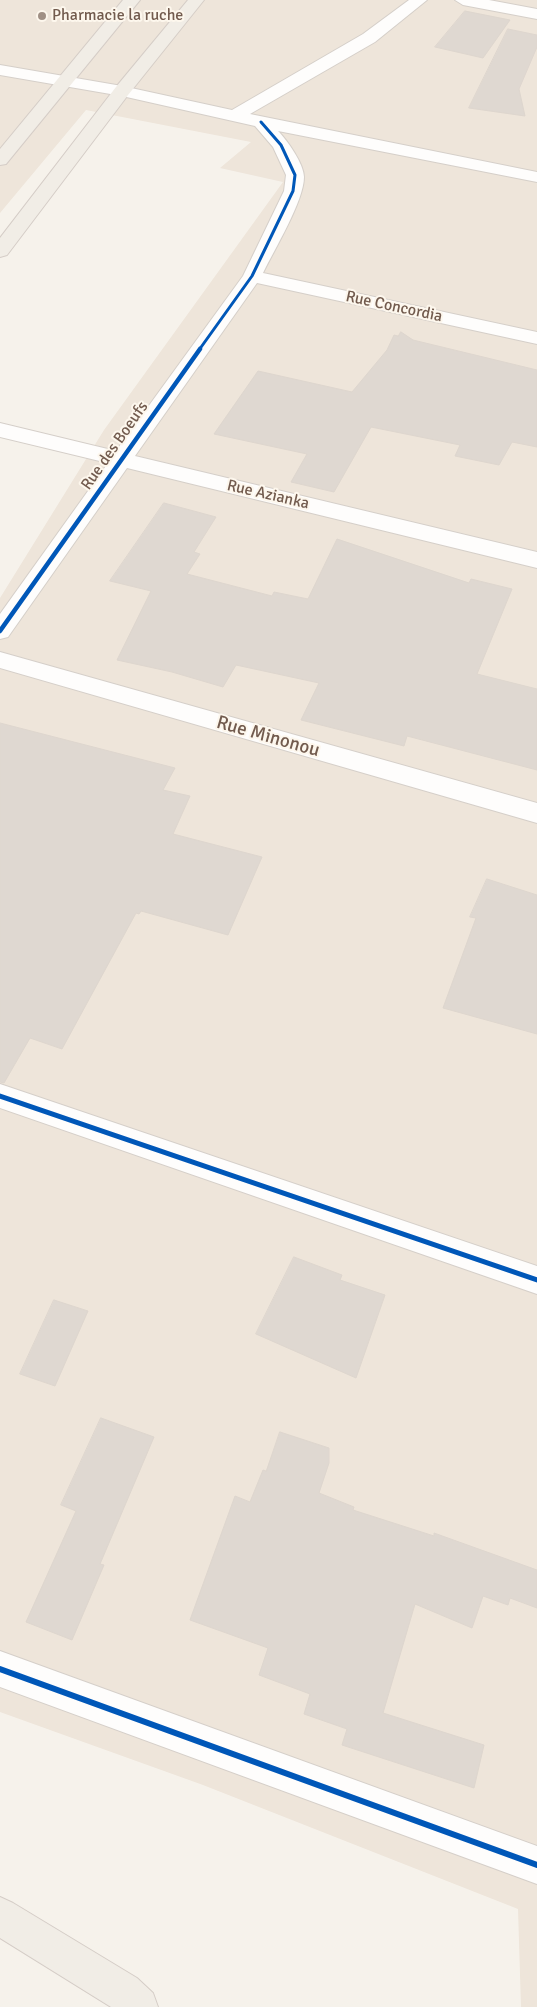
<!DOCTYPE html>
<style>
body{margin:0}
canvas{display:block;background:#f6f2eb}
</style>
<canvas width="537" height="2007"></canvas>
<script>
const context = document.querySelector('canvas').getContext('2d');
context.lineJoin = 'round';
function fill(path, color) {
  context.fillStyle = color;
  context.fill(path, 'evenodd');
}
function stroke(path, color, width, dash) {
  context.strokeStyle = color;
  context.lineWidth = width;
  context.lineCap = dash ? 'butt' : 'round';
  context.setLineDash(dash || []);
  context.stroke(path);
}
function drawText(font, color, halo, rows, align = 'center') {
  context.font = font + ' Signika,sans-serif';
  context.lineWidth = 4;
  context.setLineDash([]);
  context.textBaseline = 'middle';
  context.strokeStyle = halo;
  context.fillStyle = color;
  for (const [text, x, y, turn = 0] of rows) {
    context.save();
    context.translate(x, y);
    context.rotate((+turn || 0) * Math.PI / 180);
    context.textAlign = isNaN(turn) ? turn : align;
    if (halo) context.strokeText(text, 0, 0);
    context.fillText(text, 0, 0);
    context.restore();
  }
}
const residential = new Path2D(`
 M 0,0 L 537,0 L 537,2007 L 521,2007 L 518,1909 L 203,1785 L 0,1712 L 0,598 L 104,430 L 283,182 L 220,168 L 251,142 L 86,110 L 0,213 Z`);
const building = new Path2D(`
 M 465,11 L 510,20 L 483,58 L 435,47 Z
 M 508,29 L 537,35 L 537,47 L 519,89 L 525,116 L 469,108 Z
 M 401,332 L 413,340 L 537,370 L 537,447 L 512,442 L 499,465 L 455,456 L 460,445 L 371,427 L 334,492 L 291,482 L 307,454 L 214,434 L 258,371 L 352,392 L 387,350 L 394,335 L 398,336 Z
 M 164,503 L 216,517 L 194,552 L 200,554 L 187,574 L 272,596 L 274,592 L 308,599 L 337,539 L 469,583 L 471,579 L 512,589 L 477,674 L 537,689 L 537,770 L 407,736 L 404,746 L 301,720 L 319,683 L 236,665 L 223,687 L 172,672 L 117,660 L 151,591 L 110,581 Z
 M 0,723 L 175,768 L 163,790 L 190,796 L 173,834 L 262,857 L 228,935 L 141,911 L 139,914 L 136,913 L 62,1049 L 30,1038 L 4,1083 L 0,1082 Z
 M 487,879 L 537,895 L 537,1034 L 443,1008 L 476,918 L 470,917 Z
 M 294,1257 L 342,1275 L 340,1280 L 385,1295 L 356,1378 L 256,1334 Z
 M 54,1300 L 88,1311 L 55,1386 L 20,1374 Z
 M 101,1418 L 154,1437 L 100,1564 L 104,1565 L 72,1640 L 26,1622 L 76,1511 L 61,1505 Z
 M 280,1432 L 329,1448 L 329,1463 L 319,1493 L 354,1507 L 353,1510 L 434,1536 L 434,1533 L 537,1570 L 537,1608 L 510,1598 L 508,1605 L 483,1596 L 472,1628 L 415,1604 L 383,1713 L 484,1745 L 474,1788 L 342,1745 L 347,1729 L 304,1714 L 310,1694 L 259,1675 L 268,1648 L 190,1620 L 235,1496 L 250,1502 L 263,1470 L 266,1471 Z`);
const minor = new Path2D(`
 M 409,0 L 427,0 L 375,42 L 250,114 L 537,172 L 537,182 L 278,131 C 287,140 304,164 304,177 C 304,201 274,250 263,273 L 537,332 L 537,344 L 257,283 L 135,456 L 537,552 L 537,568 L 127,468 L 8,637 L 0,639 L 0,614 L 108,463 L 0,437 L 0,423 L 116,451 L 243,276 L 284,191 L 286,175 L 273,147 L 255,126 L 122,96 L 0,75 L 0,65 L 122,86 L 232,110 L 363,34 Z
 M 455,0 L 489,0 L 537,9 L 537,19 L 463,5 Z
 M 0,652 L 537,803 L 537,823 L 0,668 Z
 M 0,1084 L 537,1266 L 537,1294 L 0,1108 Z
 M 0,1651 L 537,1846 L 537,1884 L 0,1687 Z`);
const major = new Path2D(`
 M 123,0 L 140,0 L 6,164 L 0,165 L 0,149 Z
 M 188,0 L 204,0 L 128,95 L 7,255 L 0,257 L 0,238 L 116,87 Z
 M 0,1897 L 13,1903 L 137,1978 L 153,1993 L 158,2007 L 111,2007 L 0,1938 Z`);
const cyclewayFar3 = new Path2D(`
 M 199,350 L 252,276 L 293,191 L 295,175 L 281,145 L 261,122`);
const cyclewayFar2 = new Path2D(`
 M 0,631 L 200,349`);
const cyclewayFar1 = new Path2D(`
 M 0,1096 L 537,1280`);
const cycleway = new Path2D(`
 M 0,1669 L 537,1865`);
const markers = [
 [42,16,5,"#a09085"]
];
const farPoinames = [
 ["Pharmacie la ruche",52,16]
];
const farStreetnames = [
 ["Rue Concordia",394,307,12],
 ["Rue des Boeufs",115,446,-55],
 ["Rue Azianka",268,495,13]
];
const streetNames = [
 ["Rue Minonou",268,737,16]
];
fill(residential, '#eee5da');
fill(building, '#dfd8d1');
stroke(building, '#ded6ce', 1);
stroke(minor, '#d5cfc9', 2);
stroke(major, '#d5cdc7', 2);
fill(minor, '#fefdfc');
fill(major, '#f1ede6');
stroke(cyclewayFar3, '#0057b8', 3);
stroke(cyclewayFar2, '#0057b8', 4.5);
stroke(cyclewayFar1, '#0057b8', 5);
stroke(cycleway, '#0057b8', 6);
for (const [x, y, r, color] of markers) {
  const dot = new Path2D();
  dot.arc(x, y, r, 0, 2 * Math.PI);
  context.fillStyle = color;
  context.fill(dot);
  stroke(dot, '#fdf7ed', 2);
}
drawText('16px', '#725b4e', '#fdf7ed', farPoinames, 'left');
drawText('16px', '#725b4e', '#fdf7ed', farStreetnames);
drawText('19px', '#725b4e', '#fdf7ed', streetNames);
</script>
